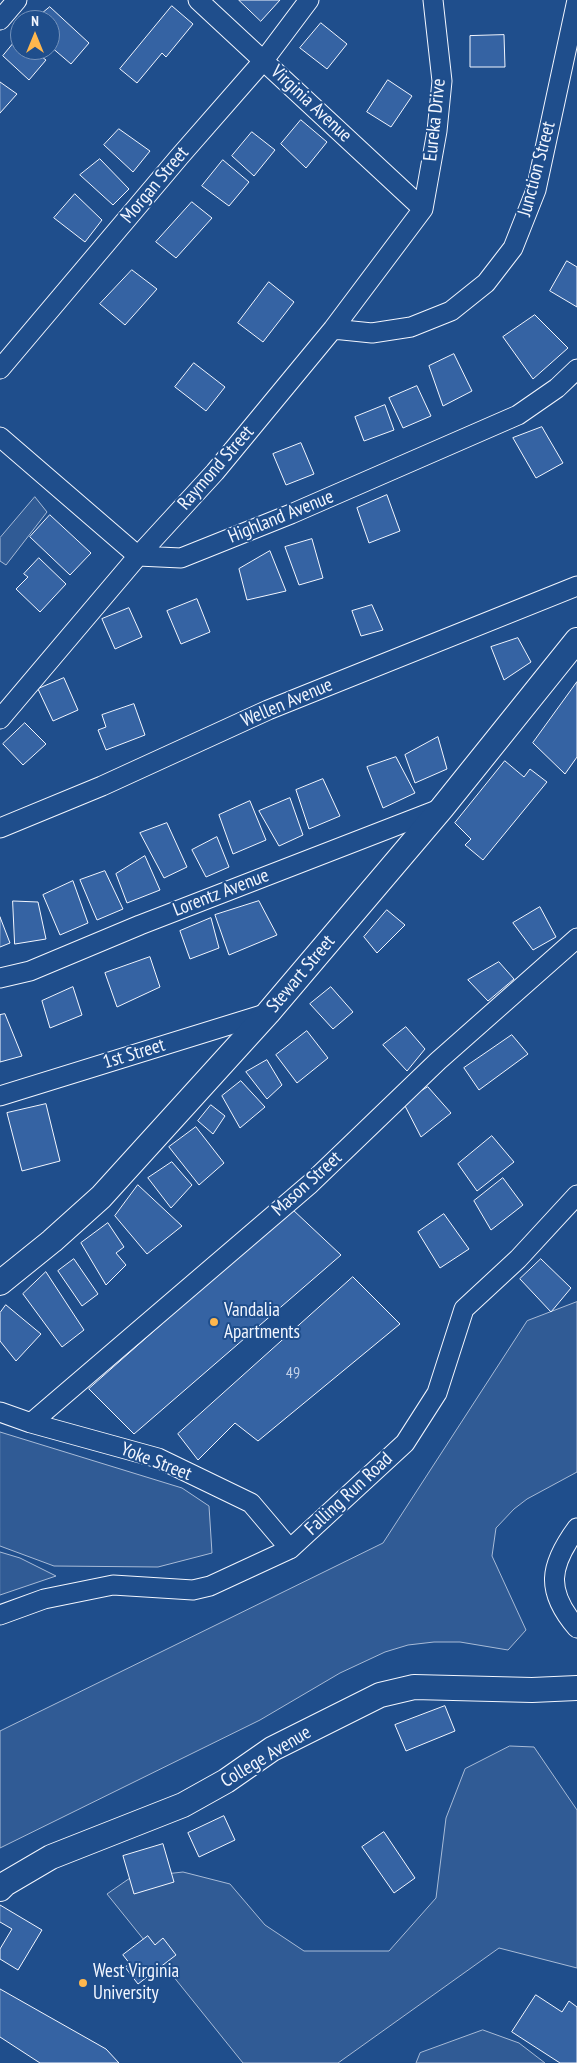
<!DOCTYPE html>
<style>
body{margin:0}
#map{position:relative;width:577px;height:2063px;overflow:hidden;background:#1f4e8c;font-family:"PT Sans Narrow",sans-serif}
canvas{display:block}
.north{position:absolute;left:10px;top:10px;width:50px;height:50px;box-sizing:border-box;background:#1f4e8c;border:1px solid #7391ba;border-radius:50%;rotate:0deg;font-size:14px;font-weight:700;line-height:20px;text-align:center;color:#f2f6ff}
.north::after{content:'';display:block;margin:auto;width:18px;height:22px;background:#ffb74d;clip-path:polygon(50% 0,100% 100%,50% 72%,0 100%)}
</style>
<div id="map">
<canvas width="577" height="2063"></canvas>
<div class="north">N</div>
</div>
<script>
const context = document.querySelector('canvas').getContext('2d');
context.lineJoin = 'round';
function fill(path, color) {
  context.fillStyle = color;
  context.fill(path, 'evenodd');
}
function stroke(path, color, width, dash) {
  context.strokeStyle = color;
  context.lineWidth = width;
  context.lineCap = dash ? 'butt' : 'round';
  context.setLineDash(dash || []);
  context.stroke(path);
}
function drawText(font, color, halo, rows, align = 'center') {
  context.font = font + ' "PT Sans Narrow",sans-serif';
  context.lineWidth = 4;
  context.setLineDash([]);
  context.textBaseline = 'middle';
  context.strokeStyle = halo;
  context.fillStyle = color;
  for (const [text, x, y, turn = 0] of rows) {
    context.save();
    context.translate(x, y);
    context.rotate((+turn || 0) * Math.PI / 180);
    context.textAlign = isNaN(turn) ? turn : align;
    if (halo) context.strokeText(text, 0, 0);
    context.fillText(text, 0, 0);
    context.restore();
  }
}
const built = new Path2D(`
 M 35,497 L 47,512 L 6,565 L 0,561 L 0,538 Z
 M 577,1302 L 577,1472 L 527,1499 L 514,1509 L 496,1528 L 492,1556 L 526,1630 L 508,1650 L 460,1642 L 434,1642 L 408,1645 L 385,1652 L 340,1673 L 260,1720 L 0,1848 L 0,1731 L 383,1543 L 527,1321 Z
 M 0,1432 L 182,1488 L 209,1506 L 212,1553 L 158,1567 L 54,1566 L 0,1546 Z
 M 0,1552 L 20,1558 L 56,1576 L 0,1595 Z
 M 510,1746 L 534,1747 L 577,1810 L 577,1968 L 499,1948 L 338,2063 L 243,2063 L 107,1894 L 130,1878 L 183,1872 L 230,1884 L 265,1925 L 304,1951 L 389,1951 L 436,1898 L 446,1818 L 465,1769 Z
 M 483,2030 L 519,2043 L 545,2063 L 416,2063 L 420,2053 Z`);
const building = new Path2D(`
 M 239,0 L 280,0 L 261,21 Z
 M 172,6 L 193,24 L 166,57 L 162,53 L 137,83 L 120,69 Z
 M 50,7 L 89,43 L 71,64 L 50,46 L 50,20 L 34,20 Z
 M 321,23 L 347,44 L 327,69 L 300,48 Z
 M 504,35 L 505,67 L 470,67 L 470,36 Z
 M 17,39 L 20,41 L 20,50 L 32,50 L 46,60 L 29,80 L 3,56 Z
 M 388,80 L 412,96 L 391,127 L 367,112 Z
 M 0,82 L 17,94 L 0,113 Z
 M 301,120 L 327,142 L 306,168 L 281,144 Z
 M 119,129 L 150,151 L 133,172 L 104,145 Z
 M 252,132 L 275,150 L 254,176 L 232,156 Z
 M 100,159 L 129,189 L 113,205 L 80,175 Z
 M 223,160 L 249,182 L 229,206 L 202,186 Z
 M 75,194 L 102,220 L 85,242 L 54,218 Z
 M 192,202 L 212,218 L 176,258 L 156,242 Z
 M 567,261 L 577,267 L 577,307 L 550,291 Z
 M 132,270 L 157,289 L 125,325 L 100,304 Z
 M 269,282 L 294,302 L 263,342 L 238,323 Z
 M 535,315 L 568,348 L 533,379 L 503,337 Z
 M 454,354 L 472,391 L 443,406 L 429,366 Z
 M 194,363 L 225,387 L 206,411 L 175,387 Z
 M 417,386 L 431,416 L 403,428 L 389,398 Z
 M 385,405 L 394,430 L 364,441 L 355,417 Z
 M 542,427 L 563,463 L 536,478 L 513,438 Z
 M 301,443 L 314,474 L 286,485 L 273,454 Z
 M 387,495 L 400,531 L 369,543 L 357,508 Z
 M 50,515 L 91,553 L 70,575 L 30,537 Z
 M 312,539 L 323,578 L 299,585 L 285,547 Z
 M 270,551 L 286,591 L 247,600 L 239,569 Z
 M 39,558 L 66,584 L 40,612 L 16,589 L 28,577 L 24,574 Z
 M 197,599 L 210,632 L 181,644 L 167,611 Z
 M 372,605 L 383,630 L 361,636 L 352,611 Z
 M 129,608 L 142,637 L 115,649 L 102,619 Z
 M 518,638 L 531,662 L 504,680 L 491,647 Z
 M 64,678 L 78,710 L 53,721 L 38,689 Z
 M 577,682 L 577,757 L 565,774 L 533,743 Z
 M 134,704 L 145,735 L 106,750 L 98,730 L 106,727 L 102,715 Z
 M 25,723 L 46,744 L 23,765 L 3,744 Z
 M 438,737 L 447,769 L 415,783 L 405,755 Z
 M 396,757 L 415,793 L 383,808 L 367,767 Z
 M 505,761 L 524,777 L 530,769 L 547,782 L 483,860 L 465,845 L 471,839 L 455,823 Z
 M 323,779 L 340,816 L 309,829 L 296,790 Z
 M 290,798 L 303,835 L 279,846 L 259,811 Z
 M 250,801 L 266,840 L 233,854 L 219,815 Z
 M 167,823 L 187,867 L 164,878 L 140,833 Z
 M 217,837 L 229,867 L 206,877 L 192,850 Z
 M 145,856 L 160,890 L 127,903 L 116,874 Z
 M 105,871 L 123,909 L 97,920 L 80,880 Z
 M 73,881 L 88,923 L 60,935 L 43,895 Z
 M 13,901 L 38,902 L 46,939 L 15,944 Z
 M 259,901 L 277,935 L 229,955 L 215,915 Z
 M 540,907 L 556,937 L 533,950 L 513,923 Z
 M 387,910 L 405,925 L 377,953 L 364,937 Z
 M 0,917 L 10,943 L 0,947 Z
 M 211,918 L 219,948 L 190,959 L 180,931 Z
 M 150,957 L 160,987 L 117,1007 L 105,973 Z
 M 499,962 L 514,979 L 488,1001 L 468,980 Z
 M 73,987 L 82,1015 L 50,1028 L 42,1001 Z
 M 331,987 L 353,1012 L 333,1029 L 310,1004 Z
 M 5,1014 L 22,1056 L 0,1062 L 0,1015 Z
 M 406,1027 L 425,1049 L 407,1071 L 383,1045 Z
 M 307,1031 L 328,1058 L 297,1083 L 276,1055 Z
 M 512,1035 L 528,1054 L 479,1090 L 464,1068 Z
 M 267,1060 L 282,1085 L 267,1099 L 246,1072 Z
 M 241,1081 L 265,1107 L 240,1128 L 222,1096 Z
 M 428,1087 L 451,1113 L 421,1137 L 403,1102 Z
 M 46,1104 L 60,1161 L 22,1171 L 7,1113 Z
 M 211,1105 L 225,1116 L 213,1134 L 198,1121 Z
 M 196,1127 L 224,1163 L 199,1185 L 169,1147 Z
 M 492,1136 L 514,1162 L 477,1191 L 458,1164 Z
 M 172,1162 L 192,1185 L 171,1208 L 148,1178 Z
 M 503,1178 L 523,1205 L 491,1230 L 474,1201 Z
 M 138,1185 L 182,1226 L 147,1254 L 115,1216 Z
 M 292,1209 L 341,1255 L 134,1434 L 89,1389 Z
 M 444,1214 L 469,1249 L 440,1268 L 418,1232 Z
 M 108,1223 L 124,1247 L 116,1253 L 126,1265 L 106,1285 L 81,1243 Z
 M 74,1259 L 98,1294 L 82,1306 L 58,1271 Z
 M 541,1259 L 571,1288 L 551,1312 L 520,1279 Z
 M 46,1272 L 84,1330 L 62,1347 L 23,1294 Z
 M 353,1277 L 400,1324 L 258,1441 L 235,1423 L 198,1460 L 178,1434 Z
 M 6,1305 L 41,1334 L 16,1361 L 0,1341 L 0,1313 Z
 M 445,1706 L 455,1731 L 406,1751 L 395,1725 Z
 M 224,1816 L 235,1840 L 199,1857 L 188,1833 Z
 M 384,1832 L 415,1878 L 394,1893 L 362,1847 Z
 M 163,1844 L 174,1882 L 134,1894 L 123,1856 Z
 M 0,1905 L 42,1930 L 18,1970 L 0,1959 L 0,1949 L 12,1929 L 0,1922 Z
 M 148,1936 L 155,1945 L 163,1938 L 176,1955 L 138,1984 L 125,1967 L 130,1964 L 123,1955 Z
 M 0,1989 L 106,2049 L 119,2063 L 40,2063 L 0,2037 Z
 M 536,1995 L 562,2012 L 569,2001 L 577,2007 L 577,2063 L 560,2063 L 512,2032 Z`);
const minor = new Path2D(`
 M 198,0 L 423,209
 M 0,20 L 17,0
 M 333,329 L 372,333 L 411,327 L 451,311 L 486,283 L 513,248 L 536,190 L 577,0
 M 0,369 L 180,156 L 264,60 L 309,0
 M 0,437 L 138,556 L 181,558 L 291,514 L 518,415 L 557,388 L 577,369
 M 0,719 L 138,556 L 215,472 L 333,329 L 423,209 L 437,131 L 442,81 L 433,0
 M 0,828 L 102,786 L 268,710 L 577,586
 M 0,978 L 30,971 L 140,925 L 442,808
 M 0,1096 L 268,1013
 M 0,1412 L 31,1423 L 158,1458 L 251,1503 L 290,1549
 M 31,1423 L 310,1184 L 438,1061 L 577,938
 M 577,1528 C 549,1566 545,1591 577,1628
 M 0,1615 L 44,1599 L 113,1585 L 193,1590 L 210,1586 L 290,1549 L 405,1443 L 437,1393 L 464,1309 L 518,1259 L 577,1195`);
const tertiary = new Path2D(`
 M 0,1283 L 52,1241 L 101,1197 L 268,1013 L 442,808 L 577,640
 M 0,1889 L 5,1884 L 51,1857 L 183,1805 L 226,1781 L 272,1749 L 380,1695 L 414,1687 L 532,1690 L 577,1688`);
const markers = [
 [214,1322,5,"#ffb74d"],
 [83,1983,5,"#ffb74d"]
];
const numberNames = [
 ["49",293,1373]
];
const streetNames = [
 ["Virginia Avenue",311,104,43],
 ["Eureka Drive",435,120,-84],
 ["Junction Street",537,169,-75],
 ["Morgan Street",155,185,-50],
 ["Raymond Street",216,468,-49],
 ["Highland Avenue",281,517,-22],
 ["Wellen Avenue",287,703,-23],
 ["Lorentz Avenue",221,893,-21],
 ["Stewart Street",301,974,-50],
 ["1st Street",134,1054,-17],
 ["Mason Street",307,1184,-42],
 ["Yoke Street",156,1462,21],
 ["Falling Run Road",349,1494,-43],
 ["College Avenue",266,1757,-31]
];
const poiNames = [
 ["Vandalia",224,1311],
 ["Apartments",224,1333],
 ["West Virginia",93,1972],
 ["University",93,1994]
];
fill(built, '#305b95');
stroke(built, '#a8bbd7', 1);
fill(building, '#3563a3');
stroke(building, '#f2f6ff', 1);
stroke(minor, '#f2f6ff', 21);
stroke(tertiary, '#f2f6ff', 26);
stroke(minor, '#1f4e8c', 19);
stroke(tertiary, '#1f4e8c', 24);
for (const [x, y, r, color] of markers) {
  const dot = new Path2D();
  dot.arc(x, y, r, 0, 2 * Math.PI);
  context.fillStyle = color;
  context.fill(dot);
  stroke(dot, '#1f4e8c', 2);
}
drawText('16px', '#c3d1e8', null, numberNames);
drawText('19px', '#f2f6ff', '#1f4e8c', streetNames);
drawText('19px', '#f2f6ff', '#1f4e8c', poiNames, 'left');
</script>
